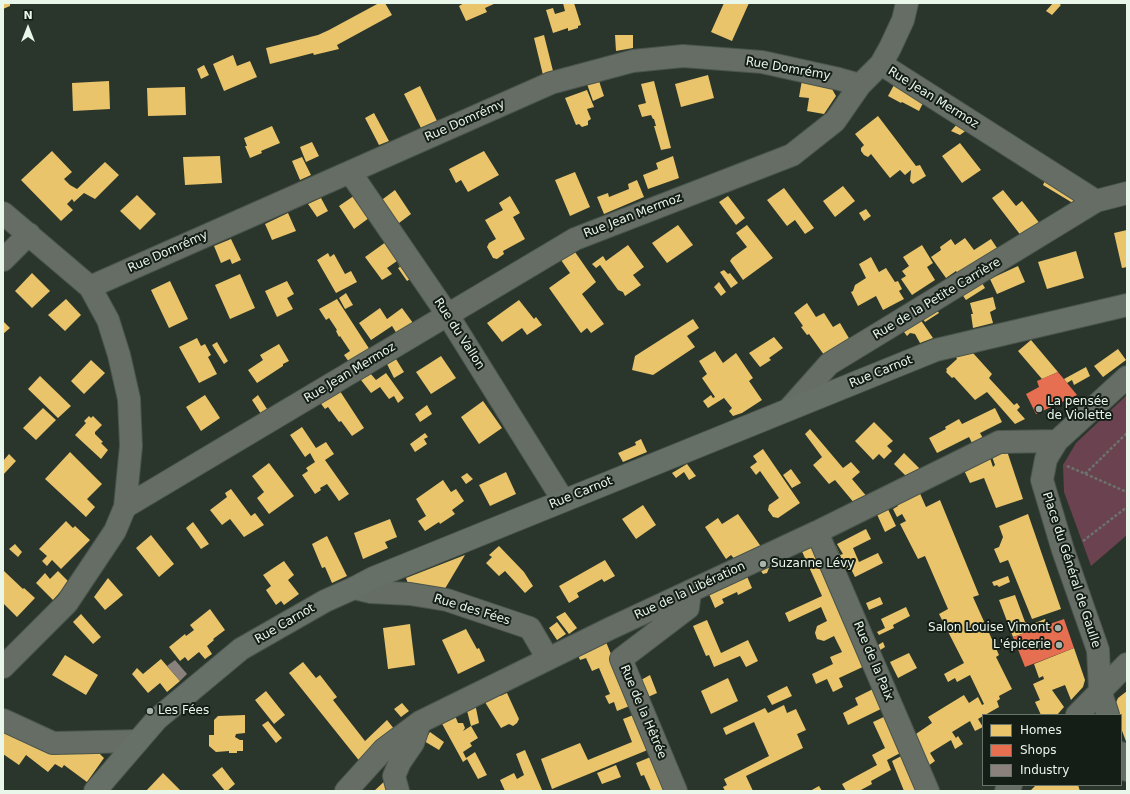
<!DOCTYPE html>
<meta charset="utf-8">
<style>
body{margin:0}
#map{position:relative;width:1130px;height:794px;overflow:hidden;background:#2a362c;font-family:"DejaVu Sans",sans-serif}
canvas{display:block}
.frame{position:absolute;inset:0;border:4px solid #e9f6ea;pointer-events:none}
.legend{position:absolute;left:982px;top:714px;width:140px;height:72px;box-sizing:border-box;background:#151e16;border:1px solid #6a746b;margin:0;padding:5px 7px;list-style:none;font-size:12px;color:#e9f6ea}
.legend li{display:flex;align-items:center;gap:8px;height:20px}
.legend b{width:20px;border:1px solid #6a746b}
.north{position:absolute;left:8px;top:8px;width:40px;height:40px;-webkit-text-stroke:3px #151e16;paint-order:stroke;rotate:0deg;font-size:11px;font-weight:700;line-height:16px;text-align:center;color:#e9f6ea}
.north::after{content:'';display:block;margin:auto;width:14px;height:18px;background:#e9f6ea;clip-path:polygon(50% 0,100% 100%,50% 72%,0 100%)}
</style>
<div id="map">
<canvas width="1130" height="794"></canvas>
<div class="frame"></div>
<ul class="legend">
<li><b style="height:11px;background:#e9c46a"></b>Homes</li>
<li><b style="height:11px;background:#e76f51"></b>Shops</li>
<li><b style="height:11px;background:#8a817c"></b>Industry</li>
</ul>
<div class="north">N</div>
</div>
<script>
const context = document.querySelector('canvas').getContext('2d');
context.lineJoin = 'round';
function fill(path, color) {
  context.fillStyle = color;
  context.fill(path, 'evenodd');
}
function stroke(path, color, width, dash) {
  context.strokeStyle = color;
  context.lineWidth = width;
  context.lineCap = dash ? 'butt' : 'round';
  context.setLineDash(dash || []);
  context.stroke(path);
}
function drawText(font, color, halo, rows, align = 'center') {
  context.font = font + ' "DejaVu Sans",sans-serif';
  context.lineWidth = 4;
  context.setLineDash([]);
  context.textBaseline = 'middle';
  context.strokeStyle = halo;
  context.fillStyle = color;
  for (const [text, x, y, turn = 0] of rows) {
    context.save();
    context.translate(x, y);
    context.rotate((+turn || 0) * Math.PI / 180);
    context.textAlign = isNaN(turn) ? turn : align;
    if (halo) context.strokeText(text, 0, 0);
    context.fillText(text, 0, 0);
    context.restore();
  }
}
const green = new Path2D(`
 M 1127,395 L 1127,535 L 1091,566 L 1064,492 L 1063,465 L 1076,443 Z`);
const homes = new Path2D(`
 M 3,3 L 10,3 L 10,6 L 3,9 Z
 M 379,3 L 385,3 L 392,15 L 337,45 L 339,49 L 314,55 L 313,53 L 270,64 L 266,48 L 318,35 L 329,30 Z
 M 464,3 L 496,3 L 485,8 L 487,12 L 466,21 L 459,6 Z
 M 563,3 L 574,3 L 581,25 L 578,26 L 578,28 L 568,31 L 568,28 L 553,33 L 546,10 L 553,8 L 555,14 L 565,11 Z
 M 724,3 L 749,3 L 732,41 L 711,32 Z
 M 1053,3 L 1058,3 L 1061,5 L 1052,15 L 1046,11 Z
 M 544,35 L 553,71 L 543,75 L 534,38 Z
 M 615,35 L 633,35 L 633,48 L 616,51 Z
 M 233,55 L 237,66 L 250,61 L 257,77 L 224,91 L 213,64 Z
 M 204,65 L 209,75 L 201,79 L 197,69 Z
 M 708,75 L 714,98 L 681,107 L 675,84 Z
 M 802,80 L 832,89 L 836,96 L 824,114 L 807,111 L 809,98 L 799,97 Z
 M 109,81 L 110,109 L 73,111 L 72,83 Z
 M 599,81 L 604,96 L 593,101 L 587,84 Z
 M 654,81 L 671,148 L 661,150 L 654,126 L 656,126 L 654,119 L 653,119 L 651,115 L 642,117 L 638,105 L 646,103 L 641,84 Z
 M 894,85 L 923,103 L 919,111 L 902,102 L 901,103 L 888,96 Z
 M 420,86 L 437,121 L 421,128 L 404,94 Z
 M 185,87 L 186,115 L 148,116 L 147,88 Z
 M 587,90 L 594,107 L 587,109 L 591,119 L 588,121 L 588,125 L 582,127 L 579,124 L 576,125 L 565,98 Z
 M 374,113 L 389,141 L 379,145 L 365,118 Z
 M 878,116 L 916,166 L 920,165 L 926,176 L 913,184 L 910,181 L 911,170 L 905,175 L 900,170 L 890,178 L 871,154 L 868,157 L 864,155 L 861,151 L 861,148 L 864,145 L 855,134 Z
 M 958,123 L 968,129 L 960,135 L 951,131 Z
 M 272,126 L 280,143 L 261,151 L 262,153 L 250,158 L 245,146 L 247,146 L 244,138 Z
 M 312,142 L 319,156 L 306,162 L 300,147 Z
 M 960,143 L 981,170 L 962,183 L 942,156 Z
 M 52,151 L 72,172 L 64,179 L 70,185 L 77,189 L 105,162 L 119,175 L 95,199 L 84,193 L 74,202 L 72,199 L 67,204 L 73,210 L 61,221 L 21,180 Z
 M 484,151 L 499,175 L 468,192 L 461,180 L 456,183 L 449,169 Z
 M 220,156 L 222,183 L 185,185 L 183,157 Z
 M 673,156 L 679,178 L 648,189 L 643,175 L 658,169 L 656,163 Z
 M 302,157 L 311,175 L 300,180 L 292,161 Z
 M 575,172 L 590,207 L 570,216 L 555,180 Z
 M 1047,176 L 1078,194 L 1076,205 L 1043,185 Z
 M 637,180 L 644,197 L 604,214 L 597,197 L 608,193 L 609,197 L 629,189 L 628,184 Z
 M 843,186 L 855,201 L 835,217 L 823,201 Z
 M 784,188 L 814,228 L 805,234 L 795,220 L 787,226 L 767,200 Z
 M 395,190 L 411,214 L 395,226 L 379,202 Z
 M 1003,190 L 1016,206 L 1022,201 L 1041,225 L 1022,237 L 992,198 Z
 M 358,193 L 373,215 L 354,229 L 339,206 Z
 M 137,195 L 156,214 L 140,230 L 120,211 Z
 M 510,196 L 520,213 L 513,217 L 525,239 L 503,251 L 504,254 L 497,259 L 493,258 L 487,247 L 489,243 L 496,239 L 485,220 L 503,210 L 499,203 Z
 M 728,196 L 745,218 L 736,225 L 719,202 Z
 M 321,198 L 328,211 L 317,217 L 308,204 Z
 M 866,209 L 871,216 L 864,221 L 859,213 Z
 M 288,213 L 296,231 L 272,240 L 265,224 Z
 M 678,225 L 693,245 L 667,263 L 652,243 Z
 M 747,225 L 773,258 L 743,280 L 730,261 L 732,258 L 747,247 L 736,233 Z
 M 1127,230 L 1127,267 L 1122,268 L 1114,233 Z
 M 965,238 L 974,250 L 991,239 L 999,251 L 960,276 L 956,271 L 946,278 L 931,257 L 941,250 L 940,247 L 951,239 L 955,245 Z
 M 231,239 L 241,260 L 232,264 L 230,259 L 221,263 L 214,246 Z
 M 390,239 L 416,275 L 407,281 L 398,268 L 400,267 L 397,261 L 387,268 L 392,274 L 382,280 L 365,257 Z
 M 628,245 L 644,267 L 633,275 L 641,285 L 625,296 L 623,292 L 618,290 L 600,265 L 596,268 L 592,264 L 603,256 L 606,261 Z
 M 922,245 L 933,263 L 927,267 L 935,280 L 912,295 L 901,279 L 906,276 L 902,271 L 909,266 L 903,257 Z
 M 1076,251 L 1084,278 L 1047,289 L 1038,262 Z
 M 575,252 L 596,282 L 582,294 L 604,324 L 591,333 L 587,328 L 581,333 L 549,288 L 570,273 L 561,260 Z
 M 328,253 L 330,257 L 334,254 L 345,274 L 351,271 L 357,282 L 336,293 L 317,260 Z
 M 871,257 L 879,272 L 886,268 L 895,282 L 898,281 L 902,289 L 899,291 L 904,299 L 883,310 L 876,296 L 858,306 L 851,292 L 853,291 L 855,285 L 866,278 L 859,264 Z
 M 1018,266 L 1025,282 L 997,294 L 990,279 Z
 M 724,270 L 728,274 L 730,273 L 738,283 L 731,288 L 720,272 Z
 M 32,273 L 50,291 L 32,308 L 15,291 Z
 M 240,274 L 255,308 L 230,319 L 215,285 Z
 M 979,278 L 985,288 L 966,300 L 959,290 Z
 M 170,281 L 188,319 L 169,328 L 151,290 Z
 M 287,281 L 294,294 L 287,298 L 293,309 L 277,317 L 265,291 Z
 M 719,282 L 726,292 L 721,296 L 714,287 Z
 M 346,293 L 353,305 L 345,309 L 339,298 Z
 M 993,297 L 996,309 L 990,312 L 993,323 L 973,328 L 971,314 L 973,314 L 970,303 Z
 M 66,299 L 81,315 L 65,331 L 48,315 Z
 M 337,299 L 370,350 L 349,362 L 344,355 L 350,351 L 340,336 L 339,337 L 336,331 L 337,330 L 329,318 L 326,320 L 319,309 Z
 M 519,300 L 534,319 L 536,317 L 542,325 L 527,335 L 522,328 L 502,342 L 487,323 Z
 M 807,303 L 816,317 L 824,313 L 833,327 L 840,323 L 850,340 L 827,359 L 809,334 L 807,335 L 801,327 L 803,326 L 794,313 Z
 M 934,306 L 939,313 L 925,322 L 920,315 Z
 M 380,308 L 387,319 L 402,308 L 413,323 L 397,334 L 392,326 L 371,340 L 359,323 Z
 M 918,316 L 933,338 L 920,343 L 915,334 L 910,333 L 907,336 L 901,328 Z
 M 693,319 L 699,328 L 687,336 L 695,347 L 653,375 L 632,370 L 635,356 Z
 M 3,321 L 10,328 L 3,334 Z
 M 774,337 L 783,348 L 769,358 L 771,360 L 760,367 L 749,353 Z
 M 197,338 L 201,346 L 205,344 L 211,355 L 208,357 L 217,374 L 199,383 L 179,347 Z
 M 1031,340 L 1058,372 L 1042,379 L 1018,351 Z
 M 217,342 L 228,361 L 224,364 L 212,345 Z
 M 279,344 L 289,361 L 283,364 L 283,366 L 257,383 L 248,370 L 263,360 L 260,355 Z
 M 1118,349 L 1126,360 L 1103,377 L 1094,366 Z
 M 715,351 L 723,363 L 736,353 L 753,378 L 749,381 L 762,400 L 742,413 L 733,416 L 729,411 L 732,408 L 724,398 L 708,408 L 703,401 L 711,395 L 713,398 L 715,397 L 702,378 L 707,374 L 699,361 Z
 M 973,353 L 992,374 L 989,378 L 1014,405 L 1017,403 L 1020,407 L 1017,410 L 1025,419 L 1015,424 L 987,392 L 975,400 L 954,377 L 952,378 L 946,372 L 947,370 L 946,369 L 957,359 L 956,357 Z
 M 441,356 L 456,378 L 431,394 L 416,372 Z
 M 396,359 L 404,372 L 394,378 L 387,364 Z
 M 91,360 L 105,373 L 84,394 L 71,381 Z
 M 1086,367 L 1090,376 L 1074,385 L 1072,380 L 1067,383 L 1064,379 Z
 M 370,373 L 376,380 L 386,373 L 404,398 L 398,403 L 394,396 L 389,399 L 380,387 L 371,393 L 361,380 Z
 M 40,376 L 71,406 L 58,418 L 28,389 Z
 M 336,385 L 364,428 L 352,436 L 341,421 L 339,422 L 328,407 L 325,409 L 316,397 Z
 M 205,395 L 220,418 L 201,431 L 186,407 Z
 M 258,395 L 267,409 L 261,414 L 252,400 Z
 M 483,401 L 502,428 L 479,444 L 461,417 Z
 M 427,405 L 432,414 L 420,422 L 415,414 Z
 M 43,408 L 56,420 L 36,440 L 23,428 Z
 M 995,408 L 1002,422 L 980,433 L 984,440 L 973,445 L 969,437 L 937,453 L 929,438 L 946,429 L 945,427 L 959,419 L 962,424 Z
 M 89,416 L 91,418 L 93,416 L 102,425 L 95,432 L 95,434 L 103,442 L 101,443 L 108,450 L 101,459 L 75,435 L 86,423 L 84,421 Z
 M 874,422 L 893,441 L 887,446 L 892,451 L 884,459 L 879,454 L 873,460 L 855,441 Z
 M 302,427 L 316,448 L 326,442 L 334,454 L 325,460 L 349,494 L 339,501 L 327,484 L 320,488 L 321,490 L 315,494 L 302,475 L 308,471 L 306,468 L 315,462 L 310,453 L 305,457 L 290,435 Z
 M 810,429 L 843,468 L 851,462 L 860,472 L 852,479 L 868,498 L 855,504 L 835,480 L 829,484 L 813,465 L 822,457 L 805,434 Z
 M 425,433 L 428,437 L 424,439 L 427,444 L 415,452 L 410,444 Z
 M 641,439 L 647,452 L 623,462 L 618,453 L 636,445 L 635,442 Z
 M 763,449 L 800,503 L 778,518 L 773,517 L 768,510 L 769,505 L 779,498 L 760,471 L 756,475 L 750,467 L 757,462 L 753,456 Z
 M 1007,451 L 1023,499 L 996,508 L 984,478 L 970,483 L 963,468 L 989,455 L 993,467 L 995,465 L 991,454 Z
 M 70,452 L 102,484 L 87,499 L 95,507 L 86,517 L 45,479 Z
 M 904,453 L 922,471 L 908,478 L 894,464 Z
 M 9,454 L 16,461 L 3,475 L 3,461 Z
 M 269,463 L 294,496 L 269,514 L 257,498 L 264,492 L 252,476 Z
 M 687,464 L 696,476 L 689,480 L 684,472 L 676,478 L 672,473 Z
 M 791,469 L 801,483 L 792,488 L 783,475 Z
 M 506,472 L 516,494 L 490,506 L 479,485 Z
 M 467,473 L 473,479 L 466,484 L 461,477 Z
 M 443,480 L 451,492 L 456,489 L 464,501 L 452,510 L 455,514 L 440,524 L 439,522 L 425,531 L 418,521 L 426,516 L 416,499 Z
 M 231,489 L 251,516 L 255,513 L 264,525 L 244,537 L 230,519 L 222,525 L 210,510 L 227,497 L 225,493 Z
 M 918,489 L 926,507 L 940,500 L 979,595 L 973,597 L 999,655 L 996,657 L 1012,689 L 999,696 L 1000,699 L 997,701 L 999,707 L 985,715 L 983,715 L 983,716 L 978,719 L 983,727 L 975,731 L 970,721 L 952,732 L 956,738 L 958,736 L 963,744 L 955,749 L 951,740 L 930,753 L 935,761 L 928,766 L 913,736 L 932,723 L 928,717 L 964,695 L 969,703 L 978,697 L 982,705 L 984,704 L 970,675 L 957,682 L 955,678 L 948,682 L 944,674 L 964,663 L 939,614 L 948,609 L 925,556 L 918,559 L 900,524 L 906,521 L 902,514 L 897,517 L 893,509 L 898,506 L 896,500 Z
 M 643,505 L 656,525 L 636,539 L 622,519 Z
 M 886,505 L 896,526 L 885,532 L 875,510 Z
 M 738,514 L 762,548 L 736,561 L 731,555 L 726,559 L 705,527 L 718,518 L 722,524 Z
 M 1028,514 L 1061,609 L 1032,619 L 1008,560 L 1000,563 L 994,549 L 999,547 L 1003,537 L 999,526 Z
 M 390,519 L 397,537 L 385,542 L 388,548 L 363,559 L 354,533 Z
 M 66,521 L 73,528 L 75,526 L 90,540 L 61,569 L 52,560 L 47,566 L 42,561 L 47,556 L 39,549 Z
 M 193,522 L 209,544 L 201,549 L 186,528 Z
 M 866,529 L 871,539 L 853,548 L 859,562 L 878,553 L 883,563 L 855,577 L 850,567 L 842,571 L 832,548 L 836,546 L 840,555 L 843,554 L 837,544 Z
 M 151,535 L 174,564 L 159,577 L 136,548 Z
 M 327,536 L 347,576 L 332,583 L 325,567 L 322,568 L 312,544 Z
 M 812,541 L 867,665 L 839,678 L 843,687 L 833,692 L 827,679 L 816,684 L 812,674 L 833,664 L 830,657 L 842,652 L 834,636 L 824,641 L 817,639 L 815,633 L 817,626 L 827,621 L 821,607 L 789,622 L 785,613 L 822,596 L 800,547 Z
 M 15,544 L 22,552 L 18,557 L 9,549 Z
 M 499,546 L 524,572 L 533,586 L 525,593 L 505,571 L 499,576 L 486,563 L 492,557 L 489,555 Z
 M 465,555 L 443,592 L 410,589 L 406,578 Z
 M 605,560 L 615,576 L 604,582 L 602,579 L 577,593 L 579,597 L 569,603 L 559,586 Z
 M 284,561 L 294,575 L 288,580 L 299,594 L 284,605 L 281,601 L 276,605 L 266,590 L 271,586 L 263,575 Z
 M 766,565 L 769,568 L 767,573 L 763,574 L 761,571 L 762,567 Z
 M 4,571 L 23,589 L 24,588 L 35,598 L 17,617 L 3,603 L 3,572 Z
 M 58,571 L 69,582 L 53,600 L 36,583 L 45,573 L 50,579 Z
 M 746,574 L 752,588 L 738,595 L 737,592 L 722,599 L 724,603 L 715,608 L 709,594 Z
 M 1008,576 L 1010,582 L 999,587 L 997,585 L 994,586 L 992,582 Z
 M 108,578 L 123,595 L 105,610 L 94,597 Z
 M 1015,595 L 1025,622 L 1028,622 L 1030,625 L 1045,619 L 1048,625 L 1013,637 L 999,600 Z
 M 880,597 L 883,604 L 869,610 L 866,603 Z
 M 906,607 L 910,616 L 893,625 L 894,628 L 879,635 L 877,632 L 885,628 L 881,619 Z
 M 210,609 L 225,630 L 213,639 L 214,640 L 207,646 L 212,654 L 205,659 L 199,652 L 188,661 L 185,657 L 180,661 L 169,647 L 185,634 L 186,636 L 194,630 L 190,625 Z
 M 565,612 L 577,628 L 569,634 L 556,617 Z
 M 81,614 L 101,637 L 93,644 L 73,622 Z
 M 707,620 L 721,653 L 748,640 L 758,661 L 746,667 L 740,656 L 714,667 L 709,655 L 706,656 L 693,626 Z
 M 557,622 L 566,634 L 557,640 L 549,628 Z
 M 410,624 L 415,665 L 388,669 L 383,628 Z
 M 466,629 L 477,649 L 479,648 L 485,661 L 458,674 L 442,640 Z
 M 606,642 L 632,705 L 617,711 L 614,702 L 609,704 L 605,696 L 610,694 L 599,668 L 592,671 L 586,658 L 580,660 L 578,655 Z
 M 883,642 L 885,647 L 877,652 L 875,647 Z
 M 1074,648 L 1085,680 L 1083,687 L 1071,700 L 1065,685 L 1052,690 L 1064,707 L 1057,715 L 1041,715 L 1035,702 L 1040,700 L 1033,684 L 1044,679 L 1043,676 L 1039,678 L 1034,664 Z
 M 909,653 L 917,668 L 898,678 L 890,662 Z
 M 65,655 L 98,675 L 86,695 L 52,675 Z
 M 161,659 L 180,681 L 167,692 L 160,683 L 148,693 L 132,674 L 137,668 L 143,674 Z
 M 303,662 L 316,678 L 320,675 L 337,697 L 333,700 L 365,741 L 387,720 L 395,730 L 361,763 L 289,673 Z
 M 650,675 L 657,693 L 648,697 L 641,680 Z
 M 728,678 L 738,701 L 711,714 L 701,691 Z
 M 787,686 L 792,696 L 772,705 L 767,696 Z
 M 873,689 L 885,707 L 848,725 L 843,713 L 858,705 L 855,698 Z
 M 266,691 L 285,715 L 274,724 L 255,700 Z
 M 1127,691 L 1127,744 L 1121,728 L 1121,715 L 1117,715 L 1114,707 L 1118,698 Z
 M 498,692 L 500,696 L 507,693 L 519,719 L 517,723 L 513,726 L 509,724 L 501,728 L 483,699 Z
 M 402,703 L 409,711 L 401,717 L 394,709 Z
 M 475,703 L 479,723 L 471,726 L 478,738 L 470,743 L 472,746 L 463,752 L 466,758 L 475,752 L 487,775 L 478,779 L 467,759 L 463,762 L 440,720 L 454,713 L 458,723 L 463,723 L 465,728 L 463,731 L 471,726 L 466,707 Z
 M 784,705 L 787,713 L 796,709 L 806,730 L 797,734 L 803,748 L 746,776 L 753,791 L 725,791 L 723,787 L 727,785 L 724,779 L 769,756 L 754,722 L 726,735 L 723,728 L 765,708 L 768,713 Z
 M 636,714 L 650,749 L 552,789 L 541,759 L 580,743 L 588,760 L 632,742 L 623,719 Z
 M 245,715 L 245,733 L 236,734 L 235,737 L 240,740 L 243,740 L 243,751 L 237,751 L 237,753 L 229,753 L 229,751 L 216,752 L 209,746 L 209,735 L 214,735 L 214,720 L 218,716 Z
 M 888,715 L 904,751 L 887,760 L 891,770 L 871,781 L 872,784 L 859,791 L 846,791 L 842,784 L 877,765 L 872,755 L 885,748 L 873,722 Z
 M 268,721 L 282,738 L 276,743 L 262,725 Z
 M 3,731 L 29,744 L 99,753 L 104,758 L 87,782 L 64,765 L 62,768 L 55,764 L 48,772 L 26,755 L 19,765 L 3,754 Z
 M 430,732 L 444,742 L 439,750 L 424,741 Z
 M 525,750 L 542,790 L 505,791 L 500,780 L 514,773 L 517,779 L 524,775 L 516,754 Z
 M 905,754 L 921,791 L 904,791 L 892,761 Z
 M 653,756 L 668,791 L 651,791 L 644,775 L 641,776 L 636,763 Z
 M 616,765 L 621,777 L 602,784 L 597,773 Z
 M 222,767 L 235,784 L 227,791 L 225,791 L 212,775 Z
 M 163,773 L 180,790 L 178,791 L 146,791 Z
 M 387,779 L 392,791 L 374,791 Z
 M 1036,785 L 1078,785 L 1080,791 L 1030,791 Z
 M 819,786 L 822,791 L 810,791 Z`);
const shops = new Path2D(`
 M 1058,372 L 1077,395 L 1036,414 L 1026,394 L 1039,387 L 1037,381 Z
 M 1064,619 L 1074,648 L 1025,667 L 1013,637 Z`);
const industry = new Path2D(`
 M 175,660 L 187,674 L 180,681 L 167,666 Z`);
const path = new Path2D(`
 M 1067,466 L 1127,492
 M 1085,474 L 1127,433
 M 1083,541 L 1127,507`);
const street = new Path2D(`
 M 881,64 L 1096,201 L 1127,193
 M 350,172 L 447,314 L 563,500
 M 3,213 L 90,287 L 108,320 L 119,355 L 129,399 L 131,446 L 125,507 L 115,531 L 67,603 L 3,667
 M 3,260 L 29,234
 M 90,287 L 551,83 L 633,61 L 683,56 L 762,62 L 839,79 L 860,85
 M 789,409 L 829,364 L 1096,201
 M 125,507 L 575,239 L 792,155 L 835,121 L 860,85 L 881,64 L 890,48 L 903,20 L 907,3
 M 817,532 L 928,791
 M 354,588 L 371,592 L 410,594 L 447,600 L 530,628 L 548,659
 M 1077,715 L 1127,664
 M 1108,715 L 1100,690 L 1098,650 L 1063,550 L 1042,480 L 1046,459 L 1057,441 L 1127,377
 M 3,720 L 53,743 L 138,741
 M 1121,753 L 1127,770
 M 346,791 L 384,749 L 420,722 L 609,629 L 817,532 L 999,442 L 1057,441
 M 398,791 L 394,776 L 400,762 L 413,743 L 419,725
 M 676,791 L 621,659 L 688,608 L 690,591
 M 1006,791 L 1011,785`);
const secondary = new Path2D(`
 M 95,791 L 157,719 L 241,649 L 325,601 L 354,588 L 373,578 L 936,350 L 1127,305`);
const markers = [
 [1039,409,4,"#a6b3a8"],
 [763,564,4,"#a6b3a8"],
 [1058,628,4,"#a6b3a8"],
 [1059,645,4,"#a6b3a8"],
 [150,711,4,"#a6b3a8"]
];
const streetNames = [
 ["Rue Domrémy",788,69,10],
 ["Rue Jean Mermoz",933,98,32],
 ["Rue Domrémy",465,121,-24],
 ["Rue Jean Mermoz",633,216,-21],
 ["Rue Domrémy",168,252,-24],
 ["Rue de la Petite Carrière",937,299,-31],
 ["Rue du Vallon",459,334,57],
 ["Rue Carnot",881,372,-22],
 ["Rue Jean Mermoz",350,373,-31],
 ["Rue Carnot",581,493,-22],
 ["Place du Général de Gaulle",1071,570,72],
 ["Rue de la Libération",690,591,-25],
 ["Rue des Fées",472,610,17],
 ["Rue Carnot",285,624,-30],
 ["Rue de la Paix",873,661,67],
 ["Rue de la Hêtrée",643,712,67]
];
const poiNames = [
 ["La pensée",1047,402],
 ["de Violette",1047,416],
 ["Suzanne Lévy",771,564],
 ["Salon Louise Vimont",1050,628,"right"],
 ["L'épicerie",1051,645,"right"],
 ["Les Fées",158,711]
];
fill(green, '#6b424f');
fill(homes, '#e9c46a');
fill(shops, '#e76f51');
fill(industry, '#8a817c');
stroke(street, '#49544b', 24);
stroke(secondary, '#49544b', 24);
stroke(path, '#6b736d', 2.5, [3, 2]);
stroke(street, '#656d65', 22);
stroke(secondary, '#667067', 22);
for (const [x, y, r, color] of markers) {
  const dot = new Path2D();
  dot.arc(x, y, r, 0, 2 * Math.PI);
  context.fillStyle = color;
  context.fill(dot);
  stroke(dot, '#151e16', 1.5);
}
drawText('12px', '#e9f6ea', '#151e16', streetNames);
drawText('12px', '#e9f6ea', '#151e16', poiNames, 'left');
</script>
